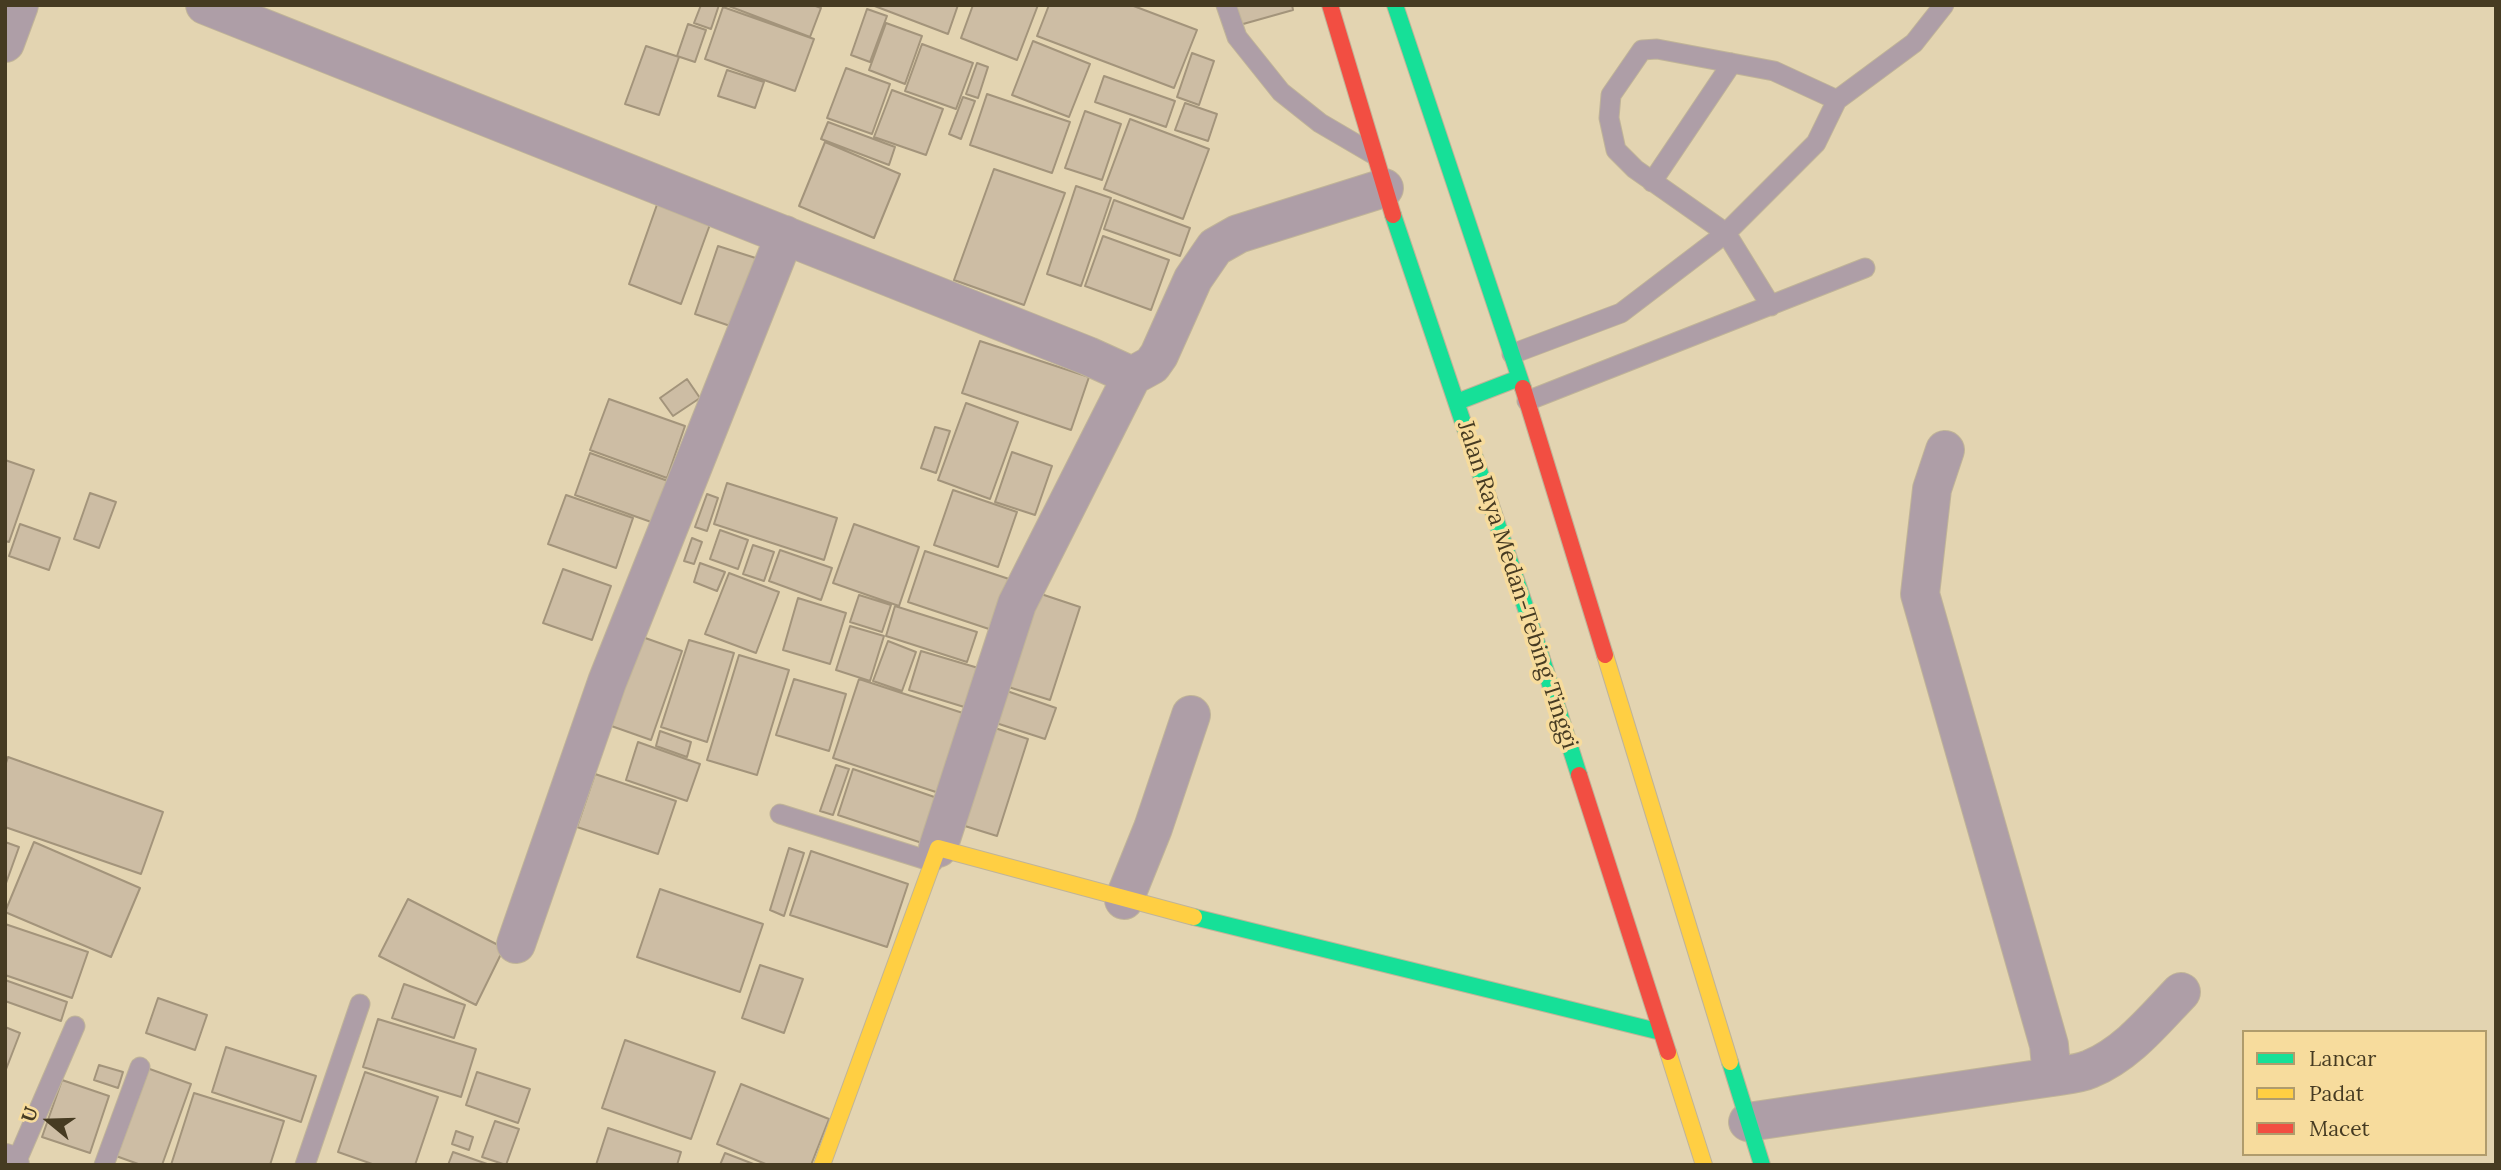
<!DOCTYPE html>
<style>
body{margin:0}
#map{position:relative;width:2501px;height:1170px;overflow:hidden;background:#e3d4b1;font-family:Lora,serif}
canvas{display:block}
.frame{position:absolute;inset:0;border:7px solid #463b22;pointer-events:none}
.legend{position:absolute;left:2242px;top:1030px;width:245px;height:126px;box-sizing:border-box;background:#f7dc9d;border:2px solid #b09c6c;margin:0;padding:9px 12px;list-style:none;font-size:21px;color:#463b22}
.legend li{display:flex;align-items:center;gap:14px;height:35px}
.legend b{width:35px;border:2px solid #b09c6c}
.north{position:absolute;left:14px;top:1086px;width:70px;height:70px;-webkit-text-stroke:5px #f7dc9d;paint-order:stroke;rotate:289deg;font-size:19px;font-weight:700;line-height:28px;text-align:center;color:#463b22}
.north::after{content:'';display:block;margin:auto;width:24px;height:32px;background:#463b22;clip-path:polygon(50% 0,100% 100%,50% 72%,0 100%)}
</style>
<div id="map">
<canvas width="2501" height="1170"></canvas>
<div class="frame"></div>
<ul class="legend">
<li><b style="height:9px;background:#16e098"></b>Lancar</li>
<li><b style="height:9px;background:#ffcf43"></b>Padat</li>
<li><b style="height:9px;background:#f24e42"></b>Macet</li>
</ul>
<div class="north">U</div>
</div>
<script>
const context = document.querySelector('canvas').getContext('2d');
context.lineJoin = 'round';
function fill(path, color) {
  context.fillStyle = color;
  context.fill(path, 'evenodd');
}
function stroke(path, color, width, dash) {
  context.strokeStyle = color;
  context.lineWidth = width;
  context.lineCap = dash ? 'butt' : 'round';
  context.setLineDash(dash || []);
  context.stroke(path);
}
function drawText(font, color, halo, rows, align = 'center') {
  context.font = font + ' Lora,serif';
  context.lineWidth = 7;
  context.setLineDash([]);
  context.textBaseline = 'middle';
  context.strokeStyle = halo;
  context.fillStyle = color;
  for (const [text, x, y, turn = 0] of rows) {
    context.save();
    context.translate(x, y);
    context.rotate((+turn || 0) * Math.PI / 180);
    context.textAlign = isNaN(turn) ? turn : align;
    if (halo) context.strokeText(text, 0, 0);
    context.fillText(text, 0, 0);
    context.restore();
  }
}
const building = new Path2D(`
 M 701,5 L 719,5 L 711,29 L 694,23 Z
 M 726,5 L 813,5 L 821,8 L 810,37 Z
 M 872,5 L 958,5 L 948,34 Z
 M 973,5 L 1038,5 L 1017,60 L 961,38 Z
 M 1049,5 L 1131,5 L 1197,30 L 1174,88 L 1037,36 Z
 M 1230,5 L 1292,5 L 1293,10 L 1236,26 Z
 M 723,7 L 814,39 L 795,91 L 705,59 Z
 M 867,9 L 887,16 L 870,62 L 851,55 Z
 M 886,23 L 922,36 L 905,84 L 869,70 Z
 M 688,24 L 706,30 L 695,62 L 677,56 Z
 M 1033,41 L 1090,64 L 1069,117 L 1012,95 Z
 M 922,44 L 973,63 L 956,109 L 905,91 Z
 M 646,46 L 679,57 L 659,115 L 625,104 Z
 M 1192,53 L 1214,61 L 1199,105 L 1177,97 Z
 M 977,63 L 988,67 L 978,98 L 966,94 Z
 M 846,68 L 890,84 L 872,134 L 827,118 Z
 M 727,70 L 764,82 L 755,108 L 718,96 Z
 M 1104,76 L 1175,101 L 1166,127 L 1095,102 Z
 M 892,90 L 943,109 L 926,155 L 874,137 Z
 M 987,94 L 1070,122 L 1052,173 L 970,145 Z
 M 963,97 L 975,101 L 961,139 L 949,134 Z
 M 1185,103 L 1217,114 L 1208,141 L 1175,130 Z
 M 1085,111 L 1121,124 L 1102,180 L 1065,168 Z
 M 1130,119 L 1209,149 L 1183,219 L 1104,189 Z
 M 828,122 L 895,147 L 889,165 L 821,139 Z
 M 825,142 L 900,174 L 874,238 L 799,206 Z
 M 994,169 L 1065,193 L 1024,305 L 954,280 Z
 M 1076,186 L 1111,198 L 1081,286 L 1047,274 Z
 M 659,199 L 712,219 L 681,304 L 629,284 Z
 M 1114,200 L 1190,228 L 1180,256 L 1104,229 Z
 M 1103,236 L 1169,260 L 1151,310 L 1085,286 Z
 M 718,246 L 765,261 L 742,330 L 695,314 Z
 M 980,341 L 1089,377 L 1071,430 L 962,393 Z
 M 687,379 L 700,398 L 673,416 L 660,398 Z
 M 609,399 L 685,426 L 667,478 L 590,450 Z
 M 966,403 L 1018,422 L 990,499 L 938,480 Z
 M 935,427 L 950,431 L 936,473 L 921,468 Z
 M 1012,452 L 1052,466 L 1035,515 L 995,502 Z
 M 590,453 L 668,481 L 654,523 L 575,495 Z
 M 5,460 L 34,470 L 9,542 L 5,541 Z
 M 727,483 L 837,518 L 824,560 L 714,524 Z
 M 953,490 L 1017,512 L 998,567 L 934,545 Z
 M 90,493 L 116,502 L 99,548 L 74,539 Z
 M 707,494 L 718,498 L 707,531 L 695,527 Z
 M 566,495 L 633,518 L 616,568 L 548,544 Z
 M 20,524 L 60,538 L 49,570 L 9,556 Z
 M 854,524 L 919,547 L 899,606 L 833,583 Z
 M 720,530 L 748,540 L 738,569 L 710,559 Z
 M 692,538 L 702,542 L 694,564 L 684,561 Z
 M 753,545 L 774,552 L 764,581 L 743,574 Z
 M 780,550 L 832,568 L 821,600 L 769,581 Z
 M 925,551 L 1012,580 L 995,631 L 908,602 Z
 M 700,563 L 725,572 L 717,591 L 694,582 Z
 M 563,569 L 611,586 L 592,640 L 543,623 Z
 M 729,573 L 779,592 L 756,653 L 705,634 Z
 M 1032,591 L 1080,607 L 1050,700 L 1002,685 Z
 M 859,595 L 891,605 L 882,632 L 850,622 Z
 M 798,598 L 846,613 L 830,664 L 783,650 Z
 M 895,606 L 977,632 L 967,662 L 886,636 Z
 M 850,626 L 884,636 L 870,681 L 836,670 Z
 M 631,633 L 682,651 L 651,740 L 600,722 Z
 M 689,640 L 734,653 L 707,742 L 661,727 Z
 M 888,641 L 916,652 L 902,691 L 873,681 Z
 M 921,651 L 985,670 L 974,710 L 909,690 Z
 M 739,655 L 789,670 L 757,775 L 707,760 Z
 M 794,679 L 846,694 L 829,751 L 776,735 Z
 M 859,679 L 975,717 L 948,796 L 833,758 Z
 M 1004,690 L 1056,708 L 1045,739 L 993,722 Z
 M 983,724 L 1028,739 L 997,836 L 952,822 Z
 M 660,731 L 691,742 L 687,757 L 656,746 Z
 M 638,742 L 700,764 L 687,801 L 626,780 Z
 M 8,757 L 163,812 L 141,874 L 5,827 L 5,766 Z
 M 836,765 L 849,769 L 833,815 L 820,811 Z
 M 853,769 L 946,801 L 931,846 L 838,815 Z
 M 595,774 L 676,801 L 658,854 L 577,827 Z
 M 5,842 L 19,847 L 5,886 Z
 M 34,842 L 140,888 L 111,957 L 5,912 Z
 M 789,848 L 804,853 L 784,916 L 770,910 Z
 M 811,851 L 908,884 L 887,947 L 790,915 Z
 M 660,889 L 763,924 L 740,992 L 637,957 Z
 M 408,899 L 504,948 L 476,1005 L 379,956 Z
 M 5,924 L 88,952 L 72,998 L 5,975 Z
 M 760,965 L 803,979 L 784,1033 L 742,1018 Z
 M 5,980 L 67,1002 L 61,1021 L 5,1001 Z
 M 404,984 L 465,1005 L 454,1038 L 392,1018 Z
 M 158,998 L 207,1015 L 195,1050 L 146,1033 Z
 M 378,1019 L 476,1049 L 461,1097 L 363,1067 Z
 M 5,1027 L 20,1033 L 5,1072 Z
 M 625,1040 L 715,1072 L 691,1139 L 602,1108 Z
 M 226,1047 L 316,1076 L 301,1122 L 212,1092 Z
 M 99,1065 L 123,1072 L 118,1088 L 94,1080 Z
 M 147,1068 L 191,1084 L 162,1165 L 141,1165 L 116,1156 Z
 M 365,1072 L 438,1097 L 415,1165 L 375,1165 L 338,1152 Z
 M 477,1072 L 530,1089 L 518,1123 L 466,1105 Z
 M 62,1080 L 109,1096 L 90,1153 L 42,1137 Z
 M 741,1084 L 829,1119 L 811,1165 L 768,1165 L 717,1144 Z
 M 194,1093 L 284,1121 L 270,1165 L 171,1165 Z
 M 495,1121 L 519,1129 L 506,1165 L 482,1157 Z
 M 608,1128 L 681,1152 L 677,1165 L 596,1165 Z
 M 456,1131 L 473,1137 L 469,1150 L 452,1144 Z
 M 453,1152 L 490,1165 L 448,1165 Z
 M 725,1153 L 756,1165 L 720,1165 Z`);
const lane = new Path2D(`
 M 1226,5 L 1237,37 L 1281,92 L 1320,123 L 1373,154
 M 1652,182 L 1732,63
 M 1771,306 L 1726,233 L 1635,169 L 1616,150 L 1609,118 L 1611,95 L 1642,50 L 1657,49 L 1774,71 L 1837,100
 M 1512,354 L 1621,313 L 1726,233 L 1816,143 L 1837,100 L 1914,43 L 1944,5
 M 1527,401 L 1865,268
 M 780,814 L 933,862
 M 15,1165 L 75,1026
 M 104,1165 L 140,1067
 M 305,1165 L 360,1004`);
const street = new Path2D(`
 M 205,5 L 1088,356 L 1132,376
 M 5,43 L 19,5
 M 938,848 L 1017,604 L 1132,376 L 1152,365 L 1159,355 L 1193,279 L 1215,247 L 1238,234 L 1384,188
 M 1124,900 L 1153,828 L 1191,715
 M 516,944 L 607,682 L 785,235
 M 2052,1077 C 2064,1075 2079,1074 2090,1069 C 2127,1054 2154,1020 2181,992
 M 1748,1122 L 2052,1077 L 2049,1045 L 1920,594 L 1932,489 L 1945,450
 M 5,1163 L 10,1165`);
const fast = new Path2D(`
 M 1395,5 L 1523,388
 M 1393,215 L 1527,612 L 1579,775
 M 1457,402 L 1519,378
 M 1194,917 L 1661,1032
 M 1730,1062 L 1762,1165`);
const slow = new Path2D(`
 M 1605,655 L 1730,1062
 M 1668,1052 L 1704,1165
 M 822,1165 L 938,848 L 1194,917`);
const jam = new Path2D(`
 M 1330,5 L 1393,215
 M 1523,388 L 1605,655
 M 1579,775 L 1668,1052`);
const streetNames = [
 ["Jalan Raya Medan-Tebing Tinggi",1517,585,72]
];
fill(building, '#cdbda4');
stroke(building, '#a3947b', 2);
stroke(lane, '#c0b498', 21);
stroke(street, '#c0b498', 40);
stroke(fast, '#c0b498', 18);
stroke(slow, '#c0b498', 18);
stroke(jam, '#c0b498', 18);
stroke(lane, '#ae9ea7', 19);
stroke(street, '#ae9ea7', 38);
stroke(fast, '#16e098', 16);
stroke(slow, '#ffcf43', 16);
stroke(jam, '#f24e42', 16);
drawText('23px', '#463b22', '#f7dc9d', streetNames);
</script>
